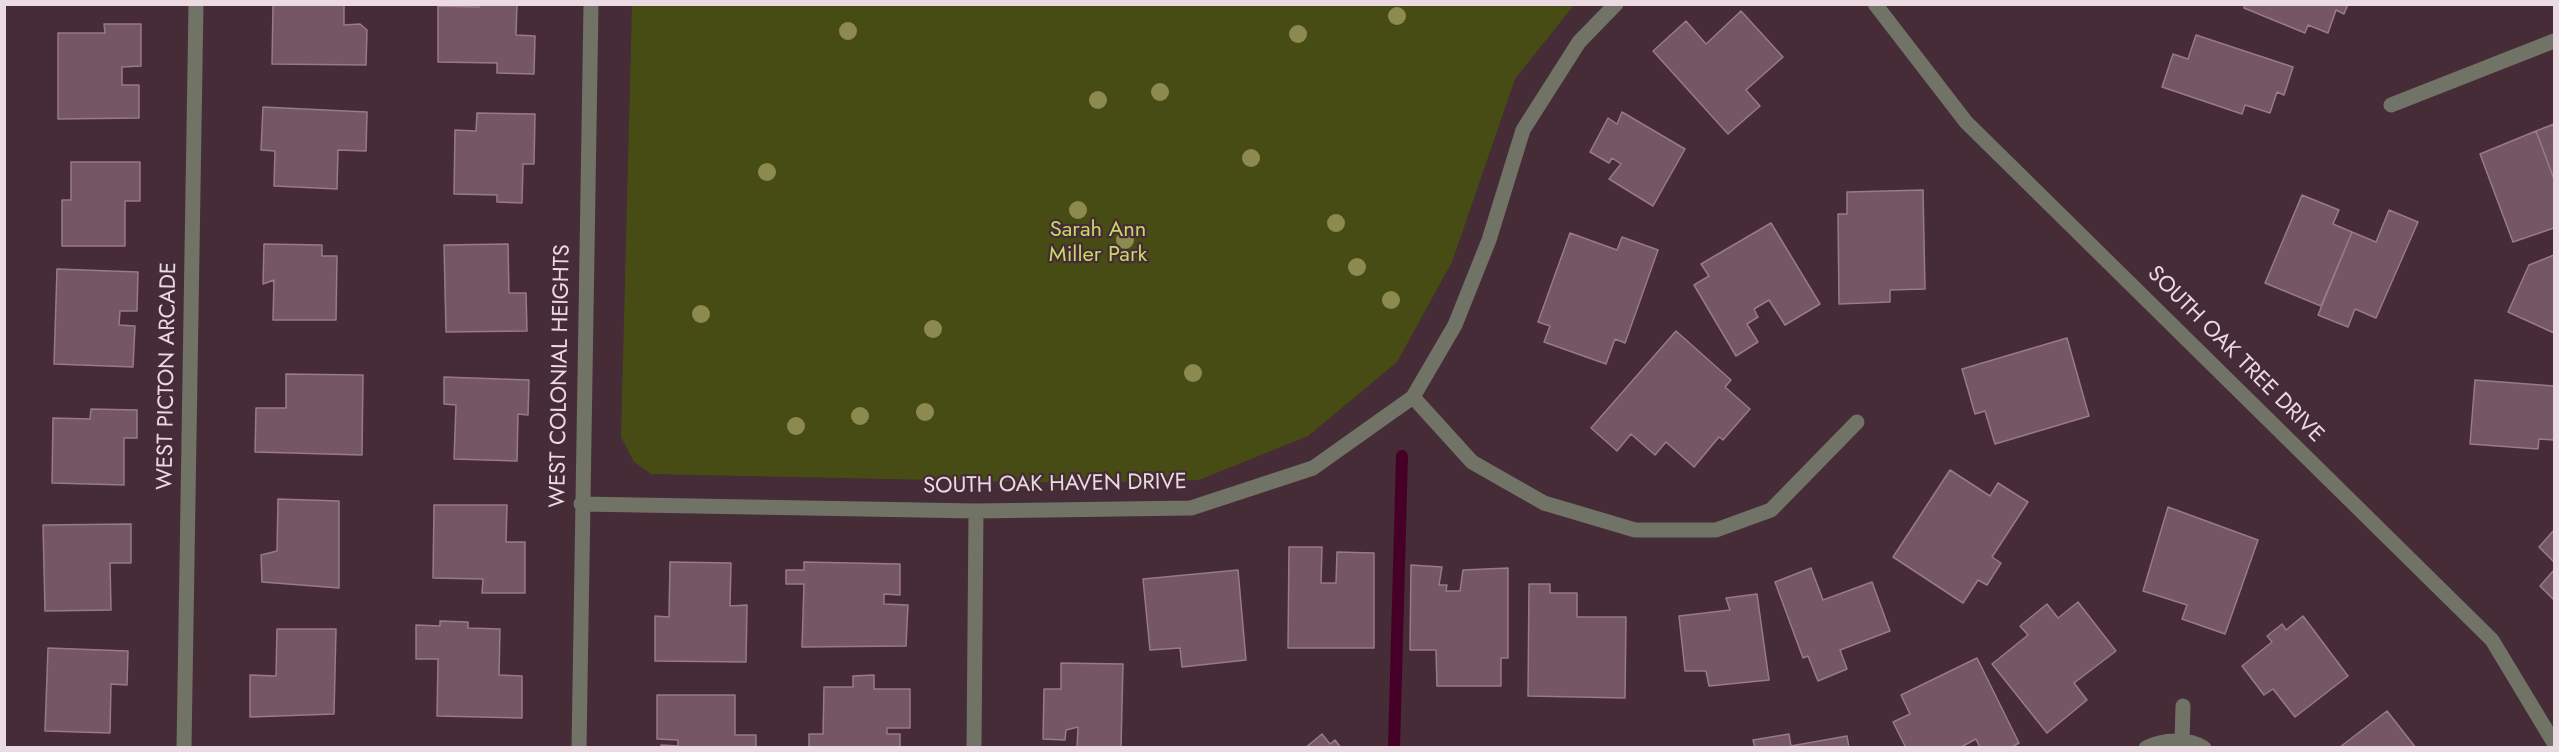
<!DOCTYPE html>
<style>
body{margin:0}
#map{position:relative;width:2559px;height:752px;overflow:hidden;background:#452c36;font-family:Jost,sans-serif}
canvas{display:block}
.frame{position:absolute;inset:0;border:6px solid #ebdae1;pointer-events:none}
</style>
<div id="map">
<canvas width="2559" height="752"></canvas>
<div class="frame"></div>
</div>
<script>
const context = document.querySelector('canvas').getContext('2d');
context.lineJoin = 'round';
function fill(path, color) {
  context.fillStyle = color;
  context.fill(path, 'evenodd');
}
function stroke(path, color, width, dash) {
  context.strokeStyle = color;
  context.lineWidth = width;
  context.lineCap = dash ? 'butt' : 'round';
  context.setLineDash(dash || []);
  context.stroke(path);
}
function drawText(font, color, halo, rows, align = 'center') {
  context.font = font + ' Jost,sans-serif';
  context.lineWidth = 4.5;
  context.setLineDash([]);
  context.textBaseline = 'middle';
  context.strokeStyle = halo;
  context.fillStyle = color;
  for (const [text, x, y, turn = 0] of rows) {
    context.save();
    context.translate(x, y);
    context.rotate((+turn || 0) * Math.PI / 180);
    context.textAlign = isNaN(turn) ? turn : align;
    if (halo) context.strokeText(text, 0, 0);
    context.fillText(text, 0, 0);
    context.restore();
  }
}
const green = new Path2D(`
 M 632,5 L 632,4 L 1574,5 L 1515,79 L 1452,262 L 1397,362 L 1308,436 L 1199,480 L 1077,483 L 651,474 L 634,462 L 621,437 Z`);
const stream = new Path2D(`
 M 1394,748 L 1402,456`);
const building = new Path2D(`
 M 273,4 L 344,4 L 344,25 L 360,24 L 367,30 L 366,65 L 272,64 Z
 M 479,4 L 517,4 L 516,35 L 535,36 L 534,74 L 497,73 L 497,63 L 438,62 L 438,6 L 479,7 Z
 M 2245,4 L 2348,4 L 2344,14 L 2336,10 L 2328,33 L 2308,25 L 2305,33 L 2244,8 Z
 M 1741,11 L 1783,57 L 1746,90 L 1760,106 L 1728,134 L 1653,51 L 1686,21 L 1706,44 Z
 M 104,24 L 141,24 L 141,66 L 122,67 L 122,85 L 139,85 L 139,118 L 58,119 L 58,33 L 105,33 Z
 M 2196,35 L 2293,67 L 2284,95 L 2277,92 L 2270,113 L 2245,105 L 2242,114 L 2162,87 L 2173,54 L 2188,59 Z
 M 263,107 L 367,112 L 366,151 L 338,150 L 337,189 L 274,186 L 275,151 L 261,150 Z
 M 1622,112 L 1685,149 L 1653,206 L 1609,179 L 1621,164 L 1612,158 L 1609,163 L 1590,152 L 1608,118 L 1617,124 Z
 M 477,113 L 535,114 L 534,164 L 523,164 L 522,203 L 497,202 L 497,195 L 454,194 L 455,130 L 476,131 Z
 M 2554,124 L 2554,179 L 2536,131 Z
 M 2536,131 L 2554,179 L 2554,228 L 2513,242 L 2480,154 Z
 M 71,162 L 140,162 L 140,201 L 125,201 L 125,246 L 62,246 L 62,200 L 71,200 Z
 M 1923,190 L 1925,289 L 1890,290 L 1890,302 L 1839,304 L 1838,214 L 1847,214 L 1847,192 Z
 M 2302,195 L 2339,210 L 2333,224 L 2352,232 L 2321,306 L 2265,283 Z
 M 2389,210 L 2418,222 L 2376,318 L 2355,309 L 2348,327 L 2318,315 L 2352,232 L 2376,242 Z
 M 1771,223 L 1820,304 L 1785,325 L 1769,300 L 1754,309 L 1758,317 L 1747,324 L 1758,342 L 1736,356 L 1694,285 L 1709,276 L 1701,264 Z
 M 1570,233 L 1617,250 L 1622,237 L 1658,250 L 1625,343 L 1615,339 L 1606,364 L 1544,342 L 1550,326 L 1538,322 Z
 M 264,244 L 322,245 L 322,256 L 337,256 L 336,320 L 273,320 L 274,280 L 263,284 Z
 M 508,244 L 509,293 L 526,293 L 527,331 L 446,332 L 444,245 Z
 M 2554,255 L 2554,333 L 2508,312 L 2529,265 Z
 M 57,269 L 138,272 L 137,311 L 120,311 L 119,325 L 135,326 L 133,367 L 54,364 Z
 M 1676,331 L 1731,380 L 1725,387 L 1750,409 L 1723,440 L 1719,437 L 1694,467 L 1666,442 L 1655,455 L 1631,434 L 1617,451 L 1591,428 Z
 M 2067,338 L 2089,416 L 1995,444 L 1985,411 L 1975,414 L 1962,369 Z
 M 286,374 L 363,375 L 362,455 L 255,452 L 256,408 L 286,408 Z
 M 444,377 L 529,380 L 528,415 L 518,414 L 517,461 L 454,459 L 456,405 L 444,404 Z
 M 2475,380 L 2554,386 L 2554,440 L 2539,439 L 2538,449 L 2470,444 Z
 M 91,409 L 137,410 L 137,438 L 124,438 L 124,485 L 52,483 L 53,418 L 90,419 Z
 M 1950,470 L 1990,496 L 1998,483 L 2028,502 L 1992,557 L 2001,563 L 1987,585 L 1978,580 L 1963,603 L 1893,557 Z
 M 278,499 L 339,501 L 339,588 L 262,582 L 261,555 L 277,551 Z
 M 434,505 L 507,505 L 506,542 L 525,542 L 525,593 L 482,593 L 483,579 L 433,578 Z
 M 2168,507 L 2258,540 L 2225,634 L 2182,619 L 2187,605 L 2143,591 Z
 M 131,524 L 131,563 L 110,563 L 111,610 L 45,611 L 43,525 Z
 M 2554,530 L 2554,562 L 2539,547 Z
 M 1289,547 L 1322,547 L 1321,583 L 1336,583 L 1337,552 L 1374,553 L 1374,648 L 1288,648 Z
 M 670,562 L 731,563 L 730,606 L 747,605 L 746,662 L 655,661 L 655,616 L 669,617 Z
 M 804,562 L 900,564 L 900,595 L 884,594 L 884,604 L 908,605 L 906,646 L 802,647 L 804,584 L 786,584 L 786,570 L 804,570 Z
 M 1411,565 L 1442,567 L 1439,585 L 1447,585 L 1446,591 L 1460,591 L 1463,570 L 1508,568 L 1508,658 L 1501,658 L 1501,686 L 1437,686 L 1436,650 L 1410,650 Z
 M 1811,568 L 1823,600 L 1872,582 L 1890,631 L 1840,650 L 1847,669 L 1818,681 L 1808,656 L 1803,658 L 1775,582 Z
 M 1238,570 L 1246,660 L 1182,667 L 1180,648 L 1150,650 L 1143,579 Z
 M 2554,570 L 2554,600 L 2540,586 Z
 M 1529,584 L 1550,584 L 1550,593 L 1577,593 L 1577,617 L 1626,617 L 1625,698 L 1528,696 Z
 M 1757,594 L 1769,680 L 1709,686 L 1706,671 L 1685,671 L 1679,616 L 1730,610 L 1726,598 Z
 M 2078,602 L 2116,651 L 2074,683 L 2087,700 L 2047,733 L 1992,664 L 2028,635 L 2020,626 L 2047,604 L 2058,618 Z
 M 2303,616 L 2348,676 L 2295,717 L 2273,689 L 2264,695 L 2242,666 L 2272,642 L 2267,636 L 2282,624 L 2286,630 Z
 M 440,621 L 468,622 L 468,628 L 500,629 L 499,675 L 522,676 L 522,718 L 437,716 L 438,659 L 416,659 L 416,625 L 440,626 Z
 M 277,629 L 336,629 L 334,714 L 250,717 L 250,675 L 276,676 Z
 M 48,648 L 128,651 L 127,685 L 111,684 L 110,733 L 45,731 Z
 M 1977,658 L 2019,743 L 2010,748 L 1980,748 L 1976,739 L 1959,748 L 1906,748 L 1893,722 L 1910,714 L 1901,695 Z
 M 1061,663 L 1123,664 L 1121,748 L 1077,748 L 1078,727 L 1066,730 L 1065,740 L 1043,739 L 1044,689 L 1061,689 Z
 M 874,675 L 874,689 L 910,689 L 910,728 L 887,728 L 887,734 L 900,734 L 900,748 L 809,748 L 809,734 L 823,734 L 824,687 L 853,687 L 853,676 Z
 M 657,695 L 735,695 L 735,735 L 756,735 L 756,748 L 661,748 L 661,745 L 678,746 L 678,740 L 657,739 Z
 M 2387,711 L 2416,748 L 2340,748 L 2340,747 Z
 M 1322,734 L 1330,744 L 1335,740 L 1341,748 L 1305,748 Z
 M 1789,734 L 1791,746 L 1847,736 L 1849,748 L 1755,748 L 1753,740 Z`);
const minor = new Path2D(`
 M 1875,4 L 1966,122 L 2492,640 L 2554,743
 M 2391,105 L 2554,41
 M 1413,397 L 1472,462 L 1544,503 L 1635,530 L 1716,530 L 1771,510 L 1857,422
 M 581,504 L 976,511 L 1191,508 L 1313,468 L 1413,397 L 1455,325 L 1489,240 L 1523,130 L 1579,42 L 1616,4
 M 2182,742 L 2183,706
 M 184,748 L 196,4
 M 579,748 L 591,4
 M 974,748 L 976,511
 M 2146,748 C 2162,739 2188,738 2204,748`);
const trees = [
 [1397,16],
 [848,31],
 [1298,34],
 [1160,92],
 [1098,100],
 [1251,158],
 [767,172],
 [1078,210],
 [1336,223],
 [1125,240],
 [1357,267],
 [1391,300],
 [701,314],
 [933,329],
 [1193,373],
 [925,412],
 [860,416],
 [796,426]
];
const parkNames = [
 ["Sarah Ann",1098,231],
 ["Miller Park",1098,256]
];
const streetNames = [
 ["SOUTH OAK TREE DRIVE",2235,355,45],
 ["WEST PICTON ARCADE",168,376,-89],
 ["WEST COLONIAL HEIGHTS",561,376,-89],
 ["SOUTH OAK HAVEN DRIVE",1055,485,-1]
];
fill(green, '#464c14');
stroke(stream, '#460028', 12);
fill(building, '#745763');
stroke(building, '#997a86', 1.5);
stroke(minor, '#707366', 15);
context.fillStyle = '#8d8a50';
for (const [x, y] of trees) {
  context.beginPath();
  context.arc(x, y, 9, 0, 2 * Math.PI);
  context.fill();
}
drawText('22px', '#c8d765', '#452c36', parkNames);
drawText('22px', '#ebdae1', '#452c36', streetNames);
</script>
